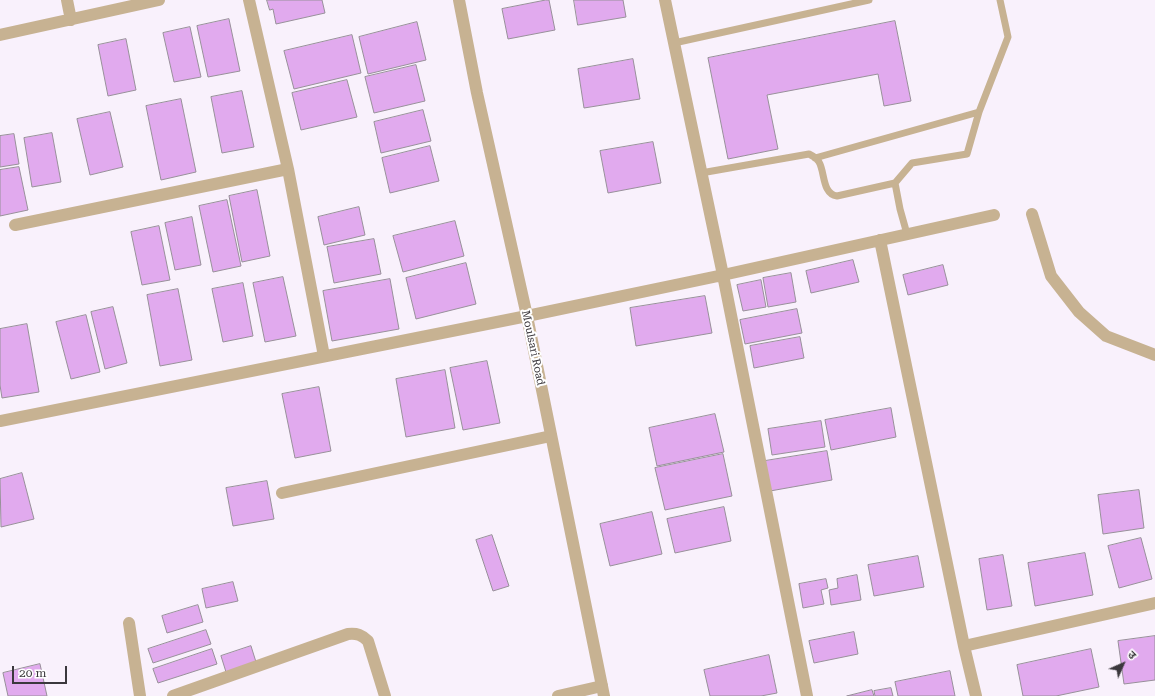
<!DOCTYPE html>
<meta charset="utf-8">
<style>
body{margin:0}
#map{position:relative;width:1155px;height:696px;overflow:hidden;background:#f9f1fc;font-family:"Roboto Serif","Noto Sans Devanagari",serif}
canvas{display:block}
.north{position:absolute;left:1103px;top:644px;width:40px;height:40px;-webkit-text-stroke:3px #fff;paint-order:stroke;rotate:45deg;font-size:11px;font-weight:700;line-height:16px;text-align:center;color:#3b383d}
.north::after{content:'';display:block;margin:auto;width:14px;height:18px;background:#3b383d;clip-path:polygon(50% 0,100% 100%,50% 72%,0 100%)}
.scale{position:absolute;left:12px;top:666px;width:55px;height:18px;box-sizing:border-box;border:2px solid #3b383d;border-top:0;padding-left:5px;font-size:12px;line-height:14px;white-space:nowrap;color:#3b383d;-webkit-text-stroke:3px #fff;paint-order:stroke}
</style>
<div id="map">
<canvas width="1155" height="696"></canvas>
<div class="north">उ</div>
<div class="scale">20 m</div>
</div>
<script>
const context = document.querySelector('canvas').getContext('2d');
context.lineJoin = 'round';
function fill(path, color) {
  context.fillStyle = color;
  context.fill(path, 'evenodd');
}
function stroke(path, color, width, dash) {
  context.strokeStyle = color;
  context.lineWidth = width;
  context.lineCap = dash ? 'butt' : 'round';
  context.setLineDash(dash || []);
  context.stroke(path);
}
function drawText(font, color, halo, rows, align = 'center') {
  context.font = font + ' "Roboto Serif",serif';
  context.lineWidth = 4;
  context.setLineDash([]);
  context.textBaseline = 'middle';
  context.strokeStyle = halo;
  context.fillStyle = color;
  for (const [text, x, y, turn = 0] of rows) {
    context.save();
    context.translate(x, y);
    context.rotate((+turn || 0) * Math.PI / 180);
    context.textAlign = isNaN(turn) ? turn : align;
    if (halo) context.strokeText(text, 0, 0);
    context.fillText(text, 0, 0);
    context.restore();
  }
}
const building = new Path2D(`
 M 267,0 L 322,0 L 325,13 L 276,24 L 273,9 L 270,10 Z
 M 546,0 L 549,0 L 555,30 L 508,39 L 502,9 Z
 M 574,0 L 623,0 L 626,17 L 578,25 Z
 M 229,19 L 240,71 L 208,77 L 197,26 Z
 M 895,21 L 911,101 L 884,106 L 878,74 L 767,95 L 778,149 L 728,159 L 708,58 Z
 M 417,22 L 426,60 L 368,74 L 359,37 Z
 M 190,27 L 201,77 L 174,82 L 163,33 Z
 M 352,35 L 361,73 L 294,89 L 284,51 Z
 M 126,39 L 136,90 L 108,96 L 98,45 Z
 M 633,59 L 640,99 L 584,108 L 578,69 Z
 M 416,65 L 425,101 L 374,113 L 365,77 Z
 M 347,80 L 357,117 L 301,130 L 292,93 Z
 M 242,91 L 254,147 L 222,153 L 211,97 Z
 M 181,99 L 196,172 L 161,180 L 146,106 Z
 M 423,110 L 431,141 L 381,153 L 374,122 Z
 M 110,112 L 123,167 L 90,175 L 77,119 Z
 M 52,133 L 61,182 L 32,187 L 24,138 Z
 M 14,134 L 19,164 L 0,167 L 0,136 Z
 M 653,142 L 661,183 L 608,193 L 600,151 Z
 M 430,146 L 439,181 L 390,193 L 382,158 Z
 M 19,167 L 28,210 L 0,216 L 0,170 Z
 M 257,190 L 270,256 L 242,262 L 229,196 Z
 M 227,200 L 241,266 L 213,272 L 199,206 Z
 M 359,207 L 365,235 L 324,245 L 318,217 Z
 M 192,217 L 201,265 L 175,270 L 165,223 Z
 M 455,221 L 464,256 L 403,272 L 393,236 Z
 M 159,226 L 170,280 L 142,285 L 131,232 Z
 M 374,239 L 381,274 L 334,283 L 327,247 Z
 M 853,260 L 859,282 L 811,293 L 806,271 Z
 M 466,263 L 476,304 L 416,319 L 406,278 Z
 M 943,265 L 948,285 L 908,295 L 903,275 Z
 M 791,273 L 796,302 L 768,307 L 763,278 Z
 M 283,277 L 296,336 L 265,342 L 253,283 Z
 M 390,279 L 399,329 L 332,341 L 323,291 Z
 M 761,280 L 766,307 L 743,311 L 737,285 Z
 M 243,283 L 253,336 L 223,342 L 212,289 Z
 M 178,289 L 192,360 L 160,366 L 147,295 Z
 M 705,296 L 712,333 L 636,346 L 630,308 Z
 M 113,307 L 127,363 L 105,369 L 91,312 Z
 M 797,309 L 802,333 L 745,344 L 740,320 Z
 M 86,315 L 100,372 L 71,379 L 56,322 Z
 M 27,324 L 39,392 L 2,398 L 0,385 L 0,329 Z
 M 800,337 L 804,358 L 754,368 L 750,346 Z
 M 487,361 L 500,423 L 463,430 L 450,368 Z
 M 445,370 L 455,428 L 406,437 L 396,379 Z
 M 319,387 L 331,451 L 295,458 L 282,394 Z
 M 891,408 L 896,437 L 831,450 L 825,420 Z
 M 715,414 L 724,452 L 657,466 L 649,428 Z
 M 821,421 L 825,447 L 772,455 L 768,429 Z
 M 827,451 L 832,480 L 770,491 L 765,461 Z
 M 723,454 L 732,496 L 665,510 L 655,468 Z
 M 22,473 L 34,519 L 1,527 L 0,479 Z
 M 267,481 L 274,519 L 233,526 L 226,488 Z
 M 1139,490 L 1144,528 L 1103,534 L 1098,495 Z
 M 724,507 L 731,541 L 675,553 L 667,519 Z
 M 652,512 L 662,554 L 610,566 L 600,524 Z
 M 492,535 L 509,586 L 493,591 L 476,540 Z
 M 1141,538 L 1152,579 L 1119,588 L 1108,546 Z
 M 1085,553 L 1093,595 L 1035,606 L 1028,563 Z
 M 1003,555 L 1012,606 L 987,610 L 979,559 Z
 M 918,556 L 924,587 L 874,596 L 868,565 Z
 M 857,575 L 861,600 L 831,605 L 829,590 L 838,588 L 837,579 Z
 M 826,579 L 828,588 L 821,590 L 824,604 L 803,608 L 799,584 Z
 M 233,582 L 238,601 L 206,608 L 202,589 Z
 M 198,605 L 203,622 L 167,633 L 162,616 Z
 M 206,630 L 211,644 L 153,663 L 148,649 Z
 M 854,632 L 858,654 L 814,663 L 809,641 Z
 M 1155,636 L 1155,680 L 1124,684 L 1118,641 Z
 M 251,646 L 256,662 L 226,672 L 221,656 Z
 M 212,649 L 217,664 L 158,683 L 153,669 Z
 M 1091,649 L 1099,687 L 1056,696 L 1023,696 L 1017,665 Z
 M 769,655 L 777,693 L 761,696 L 710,696 L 704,670 Z
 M 40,664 L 47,696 L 8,696 L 3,673 Z
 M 950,671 L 955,696 L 898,696 L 895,682 Z
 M 891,688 L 893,696 L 875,696 L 874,691 Z
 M 872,690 L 874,696 L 847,696 Z`);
const service = new Path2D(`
 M 674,43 L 869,0
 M 815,158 L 979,112
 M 701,173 L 809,154 C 813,156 817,158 819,162 C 825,172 822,194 837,196 L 895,183
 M 907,234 L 900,209 L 895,183 L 912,163 L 967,154 L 979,112 L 1008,37 L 1000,0`);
const minor = new Path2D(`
 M 67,0 L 71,20
 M 249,0 L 288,169 L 324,356
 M 665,0 L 723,275 L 807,696
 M 0,35 L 159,0
 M 1032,214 L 1051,276 L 1079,312 L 1106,336 L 1155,355
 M 15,225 L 288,169
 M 880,240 L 964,646 L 976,696
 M 0,421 L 527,316 L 723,275 L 994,215
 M 282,493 L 551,436
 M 129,623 L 140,696
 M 964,646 L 1155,603
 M 173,696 L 348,634 C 357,633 362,635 368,641 L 385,696
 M 558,696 L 602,686`);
const tertiary = new Path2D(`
 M 459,0 L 477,93 L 527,316 L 604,696`);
const streetNames = [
 ["Moulsari Road",533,348,78]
];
fill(building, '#e1aaee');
stroke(building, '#98909a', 1);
stroke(service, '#c7b292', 7);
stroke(minor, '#c7b292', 12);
stroke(tertiary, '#c7b292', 12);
drawText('11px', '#3b383d', '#fff', streetNames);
</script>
